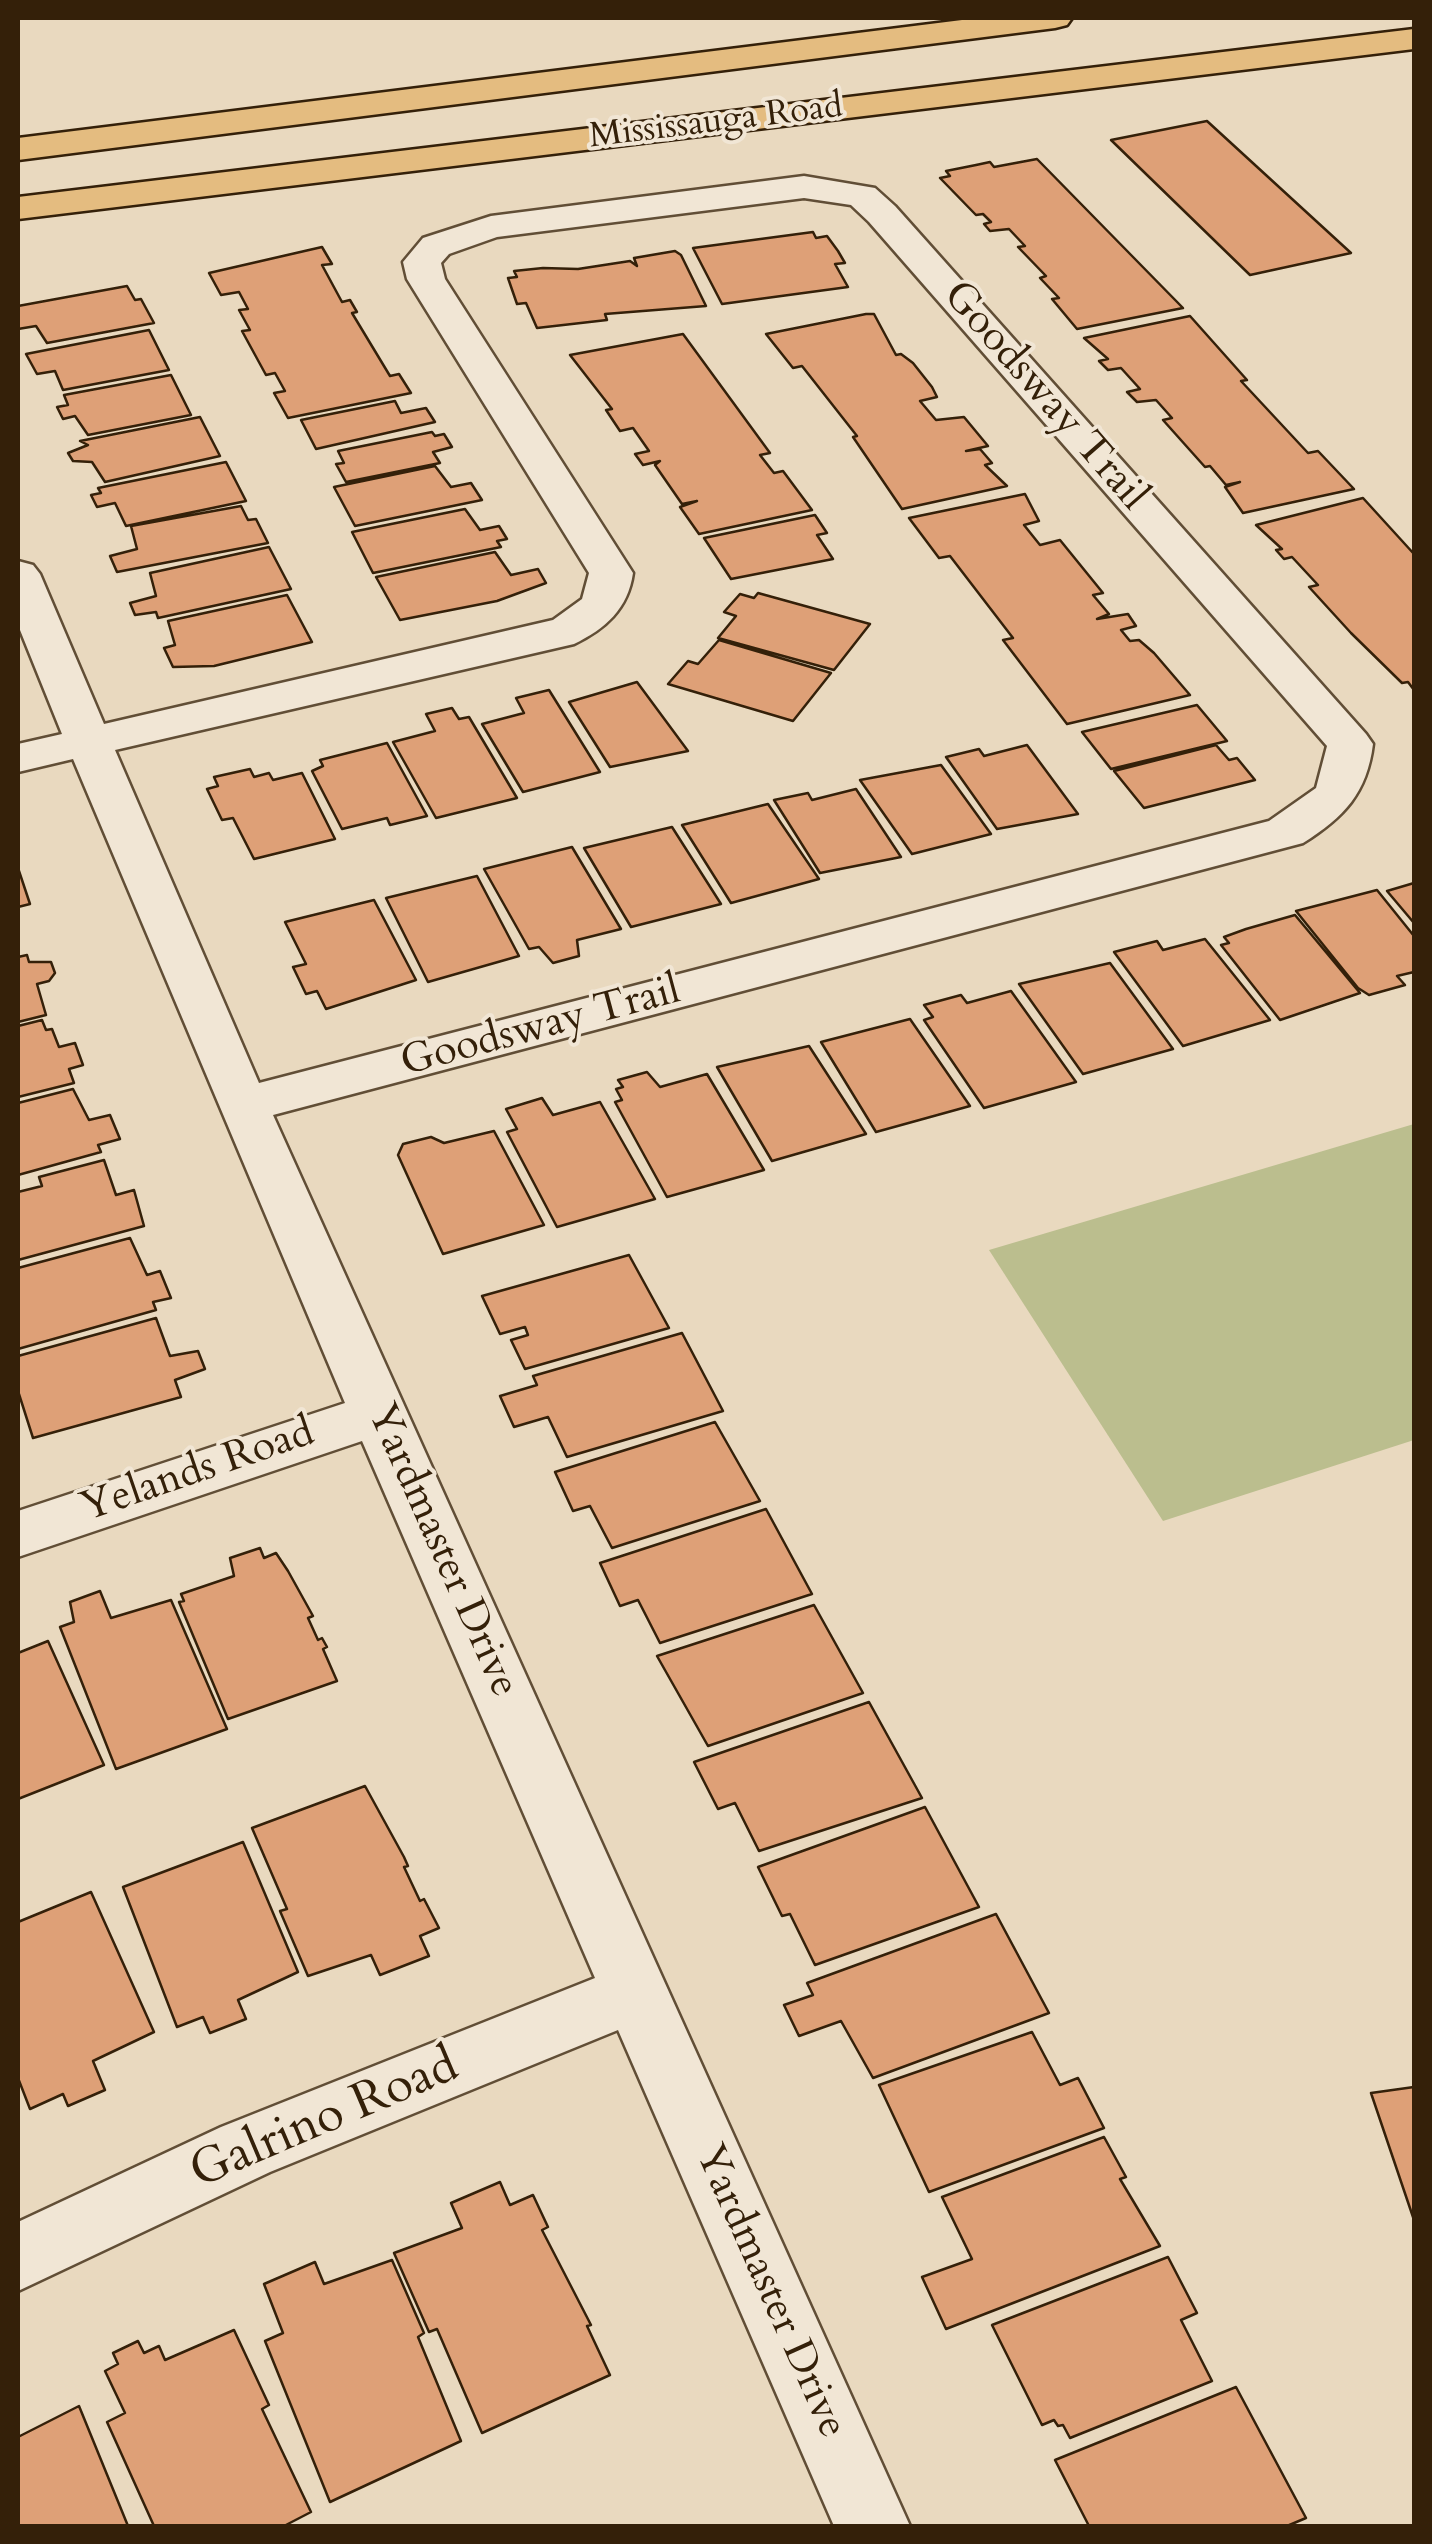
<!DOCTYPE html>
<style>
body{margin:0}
#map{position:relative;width:1432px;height:2544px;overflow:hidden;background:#e9d9bf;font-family:Cardo,serif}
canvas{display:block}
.frame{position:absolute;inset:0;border:20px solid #342009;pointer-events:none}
</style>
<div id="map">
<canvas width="1432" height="2544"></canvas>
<div class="frame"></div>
</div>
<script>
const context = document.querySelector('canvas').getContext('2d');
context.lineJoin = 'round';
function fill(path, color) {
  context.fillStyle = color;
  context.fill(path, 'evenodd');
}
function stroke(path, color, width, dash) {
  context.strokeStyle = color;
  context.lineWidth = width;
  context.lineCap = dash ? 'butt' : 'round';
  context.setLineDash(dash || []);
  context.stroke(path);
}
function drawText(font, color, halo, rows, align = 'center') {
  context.font = font + ' Cardo,serif';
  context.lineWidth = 8;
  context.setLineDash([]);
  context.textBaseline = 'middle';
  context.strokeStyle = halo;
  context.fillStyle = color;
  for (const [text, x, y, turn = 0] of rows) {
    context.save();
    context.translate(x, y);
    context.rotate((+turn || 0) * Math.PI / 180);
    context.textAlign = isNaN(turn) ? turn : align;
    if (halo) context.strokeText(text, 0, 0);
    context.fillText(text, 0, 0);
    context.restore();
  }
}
const green = new Path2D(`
 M 1414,1124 L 1414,1440 L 1163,1521 L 989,1250 Z`);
const building = new Path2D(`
 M 1207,121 L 1351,253 L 1250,275 L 1111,140 Z
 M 1037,159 L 1183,308 L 1077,329 L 1052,299 L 1059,298 L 1040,278 L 1046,276 L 1018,247 L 1025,246 L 1009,229 L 990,231 L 984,224 L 991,222 L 983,214 L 976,215 L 940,178 L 950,176 L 946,171 L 976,165 L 990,162 L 994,167 Z
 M 813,232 L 816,238 L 827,236 L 838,251 L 845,263 L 835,264 L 848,287 L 722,304 L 693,248 Z
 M 322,247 L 332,264 L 322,265 L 342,302 L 350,300 L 357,312 L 352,313 L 390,376 L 399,374 L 411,393 L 288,418 L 274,393 L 285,391 L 275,373 L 266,375 L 242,331 L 250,330 L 239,310 L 248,309 L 239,292 L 221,295 L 209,273 Z
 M 675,251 L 681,255 L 706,306 L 605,314 L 607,320 L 537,328 L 526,303 L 517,304 L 508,278 L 517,277 L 514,271 L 543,268 L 578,269 L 630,261 L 637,266 L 634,258 Z
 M 127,286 L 135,300 L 141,299 L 154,323 L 47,343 L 36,326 L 18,329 L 18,306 Z
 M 866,314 L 874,314 L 896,355 L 901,354 L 913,363 L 932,387 L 937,397 L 920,401 L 936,420 L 964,417 L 988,446 L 966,451 L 980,449 L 992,463 L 985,465 L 1007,486 L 902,509 L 853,437 L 857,436 L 802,366 L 793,368 L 766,334 Z
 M 1190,316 L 1247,380 L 1241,381 L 1308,453 L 1318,451 L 1354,489 L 1243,513 L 1225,487 L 1240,482 L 1226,485 L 1210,466 L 1205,467 L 1163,420 L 1172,418 L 1156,400 L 1137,402 L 1127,392 L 1140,389 L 1121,368 L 1108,370 L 1099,361 L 1108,359 L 1084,338 Z
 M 149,330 L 169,370 L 63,390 L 55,371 L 37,374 L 26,354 Z
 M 683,334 L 770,453 L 760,455 L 774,473 L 783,471 L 812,510 L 699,534 L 680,507 L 697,501 L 682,504 L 655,465 L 660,461 L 643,465 L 635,454 L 649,451 L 633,428 L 620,431 L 606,410 L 612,409 L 570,355 Z
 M 171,375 L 191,415 L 88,435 L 75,416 L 63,419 L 57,407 L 68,405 L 64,395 Z
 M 395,401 L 401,413 L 426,408 L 435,422 L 316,449 L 301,420 Z
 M 200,417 L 220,456 L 105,482 L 92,462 L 73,461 L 68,453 L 88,445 L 80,441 Z
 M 432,432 L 435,436 L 444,434 L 452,447 L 433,452 L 440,463 L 346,482 L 336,464 L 344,463 L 338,451 Z
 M 226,462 L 246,501 L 126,526 L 115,503 L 97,507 L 91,495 L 101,493 L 98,488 Z
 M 435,466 L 451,487 L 471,483 L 482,500 L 355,526 L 334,487 Z
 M 1025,494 L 1039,521 L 1024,525 L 1040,545 L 1060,540 L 1103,593 L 1093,595 L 1109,614 L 1097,619 L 1128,614 L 1136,626 L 1121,630 L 1130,641 L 1139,640 L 1154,653 L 1190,695 L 1067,724 L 1003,640 L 1013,638 L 950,556 L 939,558 L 909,518 Z
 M 1363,498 L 1414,554 L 1414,690 L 1408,682 L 1402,683 L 1351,633 L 1309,587 L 1318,585 L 1292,557 L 1284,559 L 1276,550 L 1282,549 L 1256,525 Z
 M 241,506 L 248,520 L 256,519 L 268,543 L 117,572 L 110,556 L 137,549 L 131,526 Z
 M 465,509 L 480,530 L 499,526 L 507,539 L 497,541 L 501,547 L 373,573 L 352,532 Z
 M 815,515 L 827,533 L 817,535 L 833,559 L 731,579 L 704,538 Z
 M 269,547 L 291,589 L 158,618 L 156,612 L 135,615 L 130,603 L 156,596 L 150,573 Z
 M 495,552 L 511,575 L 538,569 L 546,583 L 497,601 L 400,620 L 376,577 Z
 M 758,593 L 870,624 L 834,670 L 718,638 L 736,616 L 724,612 L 740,594 L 754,598 Z
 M 287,595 L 312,642 L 214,666 L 173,667 L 164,648 L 175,645 L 168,621 Z
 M 719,640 L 831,673 L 793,721 L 668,684 L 688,661 L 698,664 Z
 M 637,682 L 688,751 L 610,767 L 569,702 Z
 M 549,690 L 600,772 L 523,792 L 482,724 L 524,713 L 516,698 Z
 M 1197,705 L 1227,741 L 1111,769 L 1082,732 Z
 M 452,708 L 459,719 L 469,717 L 517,798 L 436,818 L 393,742 L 435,731 L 426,714 Z
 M 387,743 L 427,816 L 390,825 L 387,818 L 342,829 L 312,771 L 323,766 L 320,760 Z
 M 1027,745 L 1078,814 L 997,829 L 946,757 L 979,749 L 984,756 Z
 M 1216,745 L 1229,760 L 1237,758 L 1255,780 L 1144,808 L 1114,771 Z
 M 941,765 L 991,834 L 912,854 L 860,780 Z
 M 250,769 L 254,777 L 269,773 L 273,780 L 302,773 L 335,839 L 254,859 L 233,818 L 222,820 L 207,789 L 218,786 L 214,777 Z
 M 856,789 L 901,857 L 820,873 L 774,800 L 808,793 L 812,800 Z
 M 768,804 L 819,879 L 731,903 L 682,825 Z
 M 672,827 L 721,904 L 631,927 L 584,848 Z
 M 572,847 L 621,929 L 577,940 L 579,956 L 553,963 L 539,947 L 529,949 L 484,869 Z
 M 18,868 L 30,904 L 18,907 Z
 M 477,876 L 519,956 L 428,982 L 386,898 Z
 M 1414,883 L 1414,923 L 1387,891 Z
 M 1377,890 L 1414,936 L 1414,972 L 1397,976 L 1405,985 L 1369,995 L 1358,988 L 1296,911 Z
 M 374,900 L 416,980 L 326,1009 L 317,991 L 306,994 L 293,967 L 306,964 L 285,922 Z
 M 1295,915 L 1360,993 L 1280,1020 L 1221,945 L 1229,943 L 1224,937 L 1246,929 Z
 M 1205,939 L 1270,1020 L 1183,1046 L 1114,952 L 1157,941 L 1163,950 Z
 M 27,955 L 29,962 L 51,962 L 55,973 L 49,981 L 37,984 L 46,1015 L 18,1022 L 18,957 Z
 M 1110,963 L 1173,1049 L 1083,1074 L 1019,984 Z
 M 1011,991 L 1076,1082 L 984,1108 L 924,1020 L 933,1017 L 924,1005 L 961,995 L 967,1003 Z
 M 910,1019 L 970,1106 L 876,1132 L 821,1042 Z
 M 42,1020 L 46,1030 L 52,1029 L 59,1047 L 75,1043 L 83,1065 L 69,1069 L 74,1083 L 18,1097 L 18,1026 Z
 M 809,1046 L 866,1134 L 772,1161 L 717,1067 Z
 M 647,1072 L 660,1087 L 707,1074 L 764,1170 L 667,1197 L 615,1102 L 622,1100 L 616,1089 L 623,1087 L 618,1080 Z
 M 73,1089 L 89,1120 L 110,1115 L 120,1139 L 98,1145 L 101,1152 L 18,1175 L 18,1103 Z
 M 542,1098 L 553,1115 L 600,1102 L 655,1199 L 557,1227 L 507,1132 L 517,1129 L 506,1109 Z
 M 494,1131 L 544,1225 L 443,1254 L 398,1155 L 403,1144 L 431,1137 L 444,1143 Z
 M 104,1160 L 116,1195 L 134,1190 L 144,1226 L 18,1260 L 18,1192 L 42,1186 L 39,1177 Z
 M 130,1238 L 147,1275 L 160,1271 L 171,1298 L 153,1302 L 156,1310 L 18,1349 L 18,1268 Z
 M 629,1255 L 669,1328 L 525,1369 L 511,1340 L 528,1335 L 525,1327 L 500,1334 L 482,1296 Z
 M 156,1318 L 170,1356 L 198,1351 L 205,1369 L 175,1380 L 181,1397 L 33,1438 L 18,1391 L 18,1356 Z
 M 682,1333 L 723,1411 L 567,1457 L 548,1417 L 514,1427 L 500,1396 L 537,1385 L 533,1376 Z
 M 715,1422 L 760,1501 L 612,1548 L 590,1506 L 573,1511 L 555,1472 Z
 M 766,1509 L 812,1594 L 660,1643 L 638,1600 L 620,1606 L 600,1563 Z
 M 260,1548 L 264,1558 L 276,1553 L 288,1571 L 313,1616 L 308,1618 L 318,1640 L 322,1638 L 327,1647 L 323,1649 L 337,1681 L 228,1719 L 179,1602 L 184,1601 L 181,1594 L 234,1576 L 230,1558 Z
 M 100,1591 L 111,1618 L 171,1600 L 227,1729 L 116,1769 L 60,1627 L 74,1622 L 70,1602 Z
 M 814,1605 L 863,1693 L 708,1746 L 657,1656 Z
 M 48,1641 L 104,1765 L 18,1799 L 18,1653 Z
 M 869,1702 L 922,1798 L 759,1851 L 735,1803 L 718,1809 L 694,1762 Z
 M 365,1786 L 404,1857 L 408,1866 L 404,1867 L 420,1901 L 424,1899 L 439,1928 L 420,1936 L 429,1956 L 380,1975 L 371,1955 L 308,1976 L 280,1911 L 287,1909 L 252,1828 Z
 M 925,1807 L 979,1907 L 815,1965 L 790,1914 L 782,1916 L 758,1867 Z
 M 243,1842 L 298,1972 L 238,2000 L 246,2019 L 210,2033 L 203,2017 L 177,2027 L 123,1887 Z
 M 91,1892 L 154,2032 L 93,2061 L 105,2090 L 68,2106 L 63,2094 L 30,2109 L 18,2078 L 18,1922 Z
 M 996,1914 L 1049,2013 L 873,2078 L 841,2021 L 799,2036 L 784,2005 L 813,1995 L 807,1983 Z
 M 1032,2032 L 1060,2085 L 1078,2078 L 1104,2128 L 929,2192 L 879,2085 Z
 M 1414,2087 L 1414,2220 L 1371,2093 Z
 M 1104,2137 L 1126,2177 L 1120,2179 L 1160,2246 L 946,2329 L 922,2277 L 972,2259 L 942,2197 Z
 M 500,2182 L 510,2205 L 533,2195 L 548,2227 L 542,2230 L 591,2325 L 587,2326 L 610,2375 L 482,2433 L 437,2329 L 429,2332 L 394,2253 L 462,2228 L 451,2203 Z
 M 1168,2257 L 1197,2313 L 1181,2320 L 1212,2381 L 1070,2438 L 1063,2425 L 1058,2426 L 1054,2420 L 1042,2425 L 992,2325 Z
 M 392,2260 L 424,2333 L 418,2337 L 461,2441 L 330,2502 L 265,2341 L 283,2333 L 264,2284 L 315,2262 L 324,2284 Z
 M 234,2330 L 269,2405 L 262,2409 L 311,2512 L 284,2526 L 154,2526 L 107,2422 L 125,2413 L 105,2371 L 118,2364 L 113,2353 L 138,2341 L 144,2353 L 159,2346 L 165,2360 Z
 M 1236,2387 L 1306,2518 L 1287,2526 L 1089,2526 L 1055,2460 Z
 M 79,2406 L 128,2526 L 18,2526 L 18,2437 Z`);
const minor = new Path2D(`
 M 804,176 L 875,188 L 895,206 L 1366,734 L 1373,744 C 1367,793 1344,817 1303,843 L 273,1115 L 910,2526 L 834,2526 L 618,2030 L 270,2172 L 18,2291 L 18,2222 L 221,2127 L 595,1978 L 362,1441 L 18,1557 L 18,1511 L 345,1403 L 73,759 L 18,772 L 18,744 L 62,734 L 18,625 L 18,561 L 33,565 L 40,574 L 104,724 L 553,620 L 582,599 L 589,573 L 407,279 L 403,262 L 423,238 L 491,216 ZM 804,198 L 851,205 L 869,222 L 1327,746 L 1316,788 L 1269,821 L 259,1083 L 115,750 L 574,644 C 605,629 628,609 633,573 L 445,279 L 441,263 L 449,254 L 497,237 Z`);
const major = new Path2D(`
 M 978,18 L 1072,18 L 1067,25 L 1055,28 L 18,160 L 18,138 Z
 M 1414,29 L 1414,49 L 18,219 L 18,197 Z`);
const farStreetnames = [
 ["Mississauga Road",716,123,-7]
];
const streetNames = [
 ["Goodsway Trail",1044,397,49],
 ["Goodsway Trail",541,1028,-15],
 ["Yelands Road",198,1472,-19],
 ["Yardmaster Drive",441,1551,66],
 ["Yardmaster Drive",769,2292,66]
];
const nearStreetnames = [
 ["Galrino Road",325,2121,-23]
];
fill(green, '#bbbe8e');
fill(building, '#dea077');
stroke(building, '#342009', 2.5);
stroke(minor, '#614e36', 5);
stroke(major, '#342009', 5);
fill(minor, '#f1e6d5');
fill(major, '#e4bc80');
drawText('35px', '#342009', '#f1e6d5', farStreetnames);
drawText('42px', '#342009', '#f1e6d5', streetNames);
drawText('50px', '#342009', '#f1e6d5', nearStreetnames);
</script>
